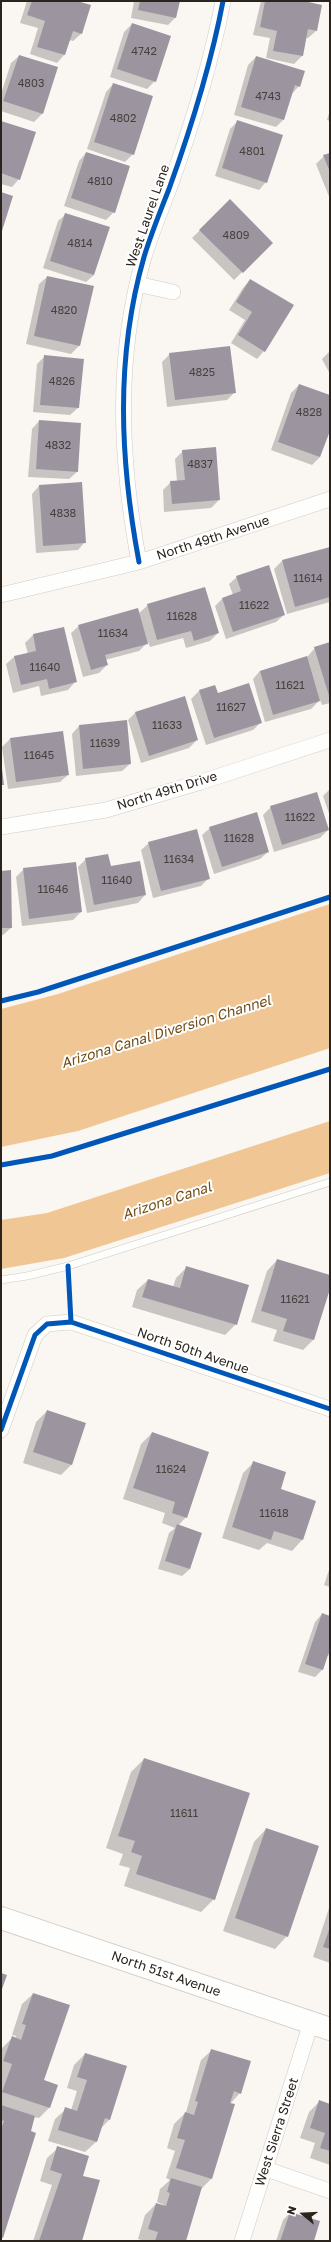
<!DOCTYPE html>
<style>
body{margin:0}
#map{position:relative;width:331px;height:2242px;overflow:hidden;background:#faf6f2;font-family:"Golos Text",sans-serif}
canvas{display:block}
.frame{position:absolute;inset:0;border:2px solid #2b241c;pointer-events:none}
.north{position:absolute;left:283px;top:2194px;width:40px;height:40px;-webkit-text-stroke:3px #fff;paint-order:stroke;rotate:288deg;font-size:11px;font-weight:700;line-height:16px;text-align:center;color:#2b241c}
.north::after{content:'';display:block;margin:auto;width:14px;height:18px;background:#2b241c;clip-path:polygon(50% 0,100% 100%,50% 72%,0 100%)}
</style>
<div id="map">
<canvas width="331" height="2242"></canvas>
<div class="frame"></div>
<div class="north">N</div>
</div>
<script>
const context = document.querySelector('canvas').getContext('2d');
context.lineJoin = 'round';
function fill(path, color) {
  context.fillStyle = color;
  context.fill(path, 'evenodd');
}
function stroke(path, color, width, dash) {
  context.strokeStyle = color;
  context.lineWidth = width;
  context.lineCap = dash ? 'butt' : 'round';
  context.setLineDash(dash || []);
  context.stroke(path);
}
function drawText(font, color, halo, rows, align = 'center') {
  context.font = font + ' "Golos Text",sans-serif';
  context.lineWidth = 4;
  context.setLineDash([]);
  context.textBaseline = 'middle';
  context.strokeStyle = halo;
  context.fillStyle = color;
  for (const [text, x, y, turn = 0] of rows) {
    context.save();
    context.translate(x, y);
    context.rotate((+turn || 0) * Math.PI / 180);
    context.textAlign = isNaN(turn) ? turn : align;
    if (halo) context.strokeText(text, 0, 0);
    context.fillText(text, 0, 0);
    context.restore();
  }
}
const water = new Path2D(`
 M 330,904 L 330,1048 L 78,1131 L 1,1147 L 1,1009 L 58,994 Z
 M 330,1121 L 330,1173 L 64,1258 L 1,1269 L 1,1220 L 47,1213 Z`);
const shadow = new Path2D(`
 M 27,1 L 73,1 L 81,34 L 73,41 L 69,40 L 64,55 L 57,63 L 30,54 L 38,28 L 20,23 Z
 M 134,1 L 179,1 L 175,18 L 168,25 L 131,18 Z
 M 261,1 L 299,1 L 316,31 L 308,38 L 306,38 L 302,56 L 294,64 L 266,58 L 270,38 L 253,35 Z
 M 132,24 L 155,81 L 147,89 L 110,77 L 124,32 Z
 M 19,56 L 57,68 L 42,114 L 34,122 L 1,111 L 1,94 L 11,63 Z
 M 256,57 L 299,86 L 291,95 L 283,120 L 276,127 L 234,115 L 248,65 Z
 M 113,84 L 133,154 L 125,162 L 87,149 L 106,92 Z
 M 330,110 L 330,121 L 327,120 Z
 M 238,121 L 266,182 L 259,190 L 215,176 L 230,129 Z
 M 1,122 L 19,179 L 12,187 L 1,184 Z
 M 86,153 L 114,212 L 106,220 L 64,206 L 79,161 Z
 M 330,154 L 330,199 L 316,164 L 324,156 Z
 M 230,201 L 272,243 L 234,280 L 192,238 Z
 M 66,214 L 94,275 L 86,282 L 43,268 L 58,221 Z
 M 47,277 L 92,287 L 79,346 L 71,354 L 26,344 L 39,284 Z
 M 250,280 L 264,351 L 257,359 L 231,343 L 245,320 L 229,310 L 243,288 Z
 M 330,351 L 330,374 L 322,359 Z
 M 170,354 L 234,393 L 227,400 L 167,407 L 162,362 Z
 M 45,356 L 78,408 L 70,415 L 33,412 L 37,364 Z
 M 299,385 L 330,396 L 330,428 L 320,457 L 312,465 L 271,450 L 291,393 Z
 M 39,421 L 77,472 L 69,479 L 28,477 L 32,429 Z
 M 183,451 L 219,500 L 211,508 L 164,512 L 163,490 L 171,482 L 177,481 L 175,459 Z
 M 39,486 L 85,542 L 78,550 L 36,553 L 32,494 Z
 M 330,548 L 330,602 L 287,614 L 274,569 L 282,561 Z
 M 237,577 L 284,615 L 276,622 L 226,639 L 215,606 L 222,599 L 233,595 L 229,584 Z
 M 148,605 L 218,633 L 210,641 L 186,648 L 183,638 L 150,647 L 148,642 L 139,651 L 105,660 L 107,665 L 99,673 L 83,677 L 71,633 L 79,626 L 138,614 Z
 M 63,628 L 75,682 L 68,690 L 41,696 L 39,686 L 13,693 L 6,664 L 14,657 L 28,654 L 25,643 L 33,635 Z
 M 330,643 L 330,703 L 322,705 L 320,700 L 311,709 L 265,722 L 253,679 L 260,671 L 307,657 L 315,648 Z
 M 215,686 L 217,694 L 260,723 L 253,730 L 206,745 L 191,699 L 199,691 Z
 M 135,713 L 197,740 L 189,748 L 141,763 L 128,720 Z
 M 79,726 L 130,764 L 122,771 L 76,776 L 72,734 Z
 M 10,739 L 68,775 L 60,782 L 8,789 L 2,747 Z
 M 330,789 L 330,816 L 323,796 Z
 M 271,807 L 328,830 L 320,838 L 274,852 L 263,815 Z
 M 210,828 L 268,852 L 260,859 L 214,874 L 202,835 Z
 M 149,843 L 209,878 L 201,886 L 153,898 L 141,850 Z
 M 86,859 L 110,867 L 145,895 L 138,903 L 87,913 L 78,867 Z
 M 24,869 L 81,912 L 73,920 L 22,926 L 16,877 Z
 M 1,872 L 11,928 L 3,935 L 1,935 Z
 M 277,1260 L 330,1276 L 330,1286 L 313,1340 L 303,1350 L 273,1341 L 277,1330 L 251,1322 L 267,1271 Z
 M 187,1267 L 236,1324 L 225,1335 L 132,1307 L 137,1290 L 148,1280 L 173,1287 L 176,1278 Z
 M 47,1411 L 72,1464 L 61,1475 L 23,1463 L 36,1422 Z
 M 152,1433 L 186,1517 L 178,1526 L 190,1569 L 182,1576 L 158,1569 L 169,1533 L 175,1528 L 162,1523 L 165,1513 L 123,1499 L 141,1444 Z
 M 253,1463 L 280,1490 L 315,1501 L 302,1540 L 292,1551 L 267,1543 L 259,1550 L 222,1538 L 243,1473 Z
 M 330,1567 L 330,1587 L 324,1585 Z
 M 322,1614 L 330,1617 L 330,1656 L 327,1655 L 322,1670 L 315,1677 L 298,1672 L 315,1622 Z
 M 144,1759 L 214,1899 L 201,1912 L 124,1886 L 130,1868 L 119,1865 L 123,1854 L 106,1848 L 131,1772 Z
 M 266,1829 L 287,1936 L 275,1949 L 223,1931 L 254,1842 Z
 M 330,1905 L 330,1963 L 313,1957 Z
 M 33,1994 L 43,2081 L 49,2108 L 39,2118 L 34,2117 L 30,2132 L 35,2134 L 1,2239 L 1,2049 L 12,2038 L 15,2039 L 16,2036 L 12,2035 L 22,2004 Z
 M 212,2050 L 240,2093 L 230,2104 L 211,2179 L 201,2189 L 185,2241 L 144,2241 L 138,2239 L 145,2215 L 156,2204 L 163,2206 L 164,2205 L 157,2202 L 160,2189 L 170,2180 L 166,2178 L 175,2151 L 167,2148 L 174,2124 L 186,2112 L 201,2060 Z
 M 85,2054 L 110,2119 L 101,2128 L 96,2142 L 85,2152 L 48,2141 L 55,2119 L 66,2109 L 71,2110 L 77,2091 L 67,2088 L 74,2065 Z
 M 320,2101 L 330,2105 L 330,2165 L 310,2158 L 315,2143 L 300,2138 L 309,2112 Z
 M 58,2148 L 82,2176 L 81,2241 L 33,2241 L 52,2185 L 40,2181 L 47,2158 Z
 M 290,2213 L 313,2241 L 276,2241 L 283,2220 Z`);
const building = new Path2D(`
 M 32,1 L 77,1 L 91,5 L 82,34 L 73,31 L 65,55 L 37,47 L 45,21 L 27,15 Z
 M 140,1 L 180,1 L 176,18 L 138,10 Z
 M 265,1 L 304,1 L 322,5 L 317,31 L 308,29 L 303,56 L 273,51 L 277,31 L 260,27 Z
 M 132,23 L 171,36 L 156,82 L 117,69 Z
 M 19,55 L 58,67 L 43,114 L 3,101 Z
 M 256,56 L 305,71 L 300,87 L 295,85 L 284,120 L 241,107 Z
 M 113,83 L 153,96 L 134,155 L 94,142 Z
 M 237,120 L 283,135 L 267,183 L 222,168 Z
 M 1,121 L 36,132 L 20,180 L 1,173 Z
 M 86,152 L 130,166 L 115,213 L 71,198 Z
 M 330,153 L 330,172 L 323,155 Z
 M 1,192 L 13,196 L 1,234 Z
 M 230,199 L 273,243 L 243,273 L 199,230 Z
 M 65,213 L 110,227 L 94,275 L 50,261 Z
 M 47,276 L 94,286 L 80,346 L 34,336 Z
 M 250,279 L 294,305 L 265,352 L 238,335 L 252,312 L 236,302 Z
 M 230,346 L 236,393 L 175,400 L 169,353 Z
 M 44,355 L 84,359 L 79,408 L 40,405 Z
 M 299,384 L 330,395 L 330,431 L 320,457 L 278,442 Z
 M 39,420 L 81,423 L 78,472 L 36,469 Z
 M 216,447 L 220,500 L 172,504 L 170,481 L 185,480 L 182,450 Z
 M 82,482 L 86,543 L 43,546 L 39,485 Z
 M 330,547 L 330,597 L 295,607 L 282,560 Z
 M 269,565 L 285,615 L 233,632 L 222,598 L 241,591 L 236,576 Z
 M 205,587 L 219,633 L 194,641 L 191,631 L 157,640 L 147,604 Z
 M 138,608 L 148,644 L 105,655 L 108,665 L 91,670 L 78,625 Z
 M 64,627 L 77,682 L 49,689 L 47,679 L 21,685 L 14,656 L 36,651 L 33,634 Z
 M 330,642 L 330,699 L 314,647 Z
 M 307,656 L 320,701 L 273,715 L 260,671 Z
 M 249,683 L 262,723 L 214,738 L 199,690 L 215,685 L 218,693 Z
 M 185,696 L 198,740 L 149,756 L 135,712 Z
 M 127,720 L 131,764 L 83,769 L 79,725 Z
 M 63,731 L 69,775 L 16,782 L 10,738 Z
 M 1,760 L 4,785 L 1,785 Z
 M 317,792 L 329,830 L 282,845 L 270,806 Z
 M 257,812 L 269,852 L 222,867 L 209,827 Z
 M 197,829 L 210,879 L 161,891 L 148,842 Z
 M 108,854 L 111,866 L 140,861 L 146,895 L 94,905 L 85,858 Z
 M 76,862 L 82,912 L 29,919 L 23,868 Z
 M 11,870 L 12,928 L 1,928 L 1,871 Z
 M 277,1259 L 330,1275 L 330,1289 L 314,1340 L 283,1331 L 287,1319 L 261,1311 Z
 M 186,1266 L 249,1285 L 237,1325 L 142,1297 L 148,1279 L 180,1288 Z
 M 47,1410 L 86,1423 L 72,1465 L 33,1452 Z
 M 152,1432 L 209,1452 L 187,1518 L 172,1513 L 175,1502 L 133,1488 Z
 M 253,1461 L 286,1472 L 281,1489 L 316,1501 L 303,1540 L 274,1531 L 271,1540 L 232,1527 Z
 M 177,1524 L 202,1533 L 190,1569 L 165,1561 Z
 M 322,1613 L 330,1616 L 330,1649 L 323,1670 L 305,1664 Z
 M 144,1758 L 250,1793 L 215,1900 L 136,1874 L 142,1856 L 131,1852 L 135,1841 L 118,1836 Z
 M 266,1828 L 319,1846 L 288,1937 L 235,1918 Z
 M 330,1927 L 330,1949 L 323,1947 Z
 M 1,1973 L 7,1975 L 1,1992 Z
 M 33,1993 L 70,2005 L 44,2080 L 58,2085 L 50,2108 L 2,2092 L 12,2064 L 3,2061 L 12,2036 L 21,2040 L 26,2025 L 22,2024 Z
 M 211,2049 L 251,2061 L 241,2094 L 234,2091 L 230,2103 L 235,2104 L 212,2179 L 176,2168 L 185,2140 L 177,2138 L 185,2112 L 194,2115 L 198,2102 L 195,2101 Z
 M 85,2053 L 127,2066 L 110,2120 L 105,2118 L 97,2142 L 58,2130 L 65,2107 L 77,2111 L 87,2080 L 77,2077 Z
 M 319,2100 L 330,2104 L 330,2151 L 320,2148 L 325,2133 L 310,2128 Z
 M 1,2105 L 35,2116 L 31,2131 L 36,2133 L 3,2238 L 1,2237 L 1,2129 L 4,2121 L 1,2120 Z
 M 57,2146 L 89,2156 L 83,2176 L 100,2180 L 82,2241 L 39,2241 L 62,2174 L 50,2170 Z
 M 171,2178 L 202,2187 L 186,2241 L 155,2241 L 158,2232 L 148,2229 L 156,2203 L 166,2206 L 170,2193 L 167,2192 Z
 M 290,2212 L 320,2221 L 314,2241 L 280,2241 Z`);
const lane = new Path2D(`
 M 1,1280 L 27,1276 L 68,1266 L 330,1182`);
const street = new Path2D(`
 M 137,284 L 173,292
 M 139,562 C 120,460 115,358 144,257 C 151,234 160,212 169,189 C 191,128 211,65 223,1
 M 1,595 L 139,562 L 330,499
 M 1,827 L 106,810 L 201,782 L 330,740
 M 1,1430 L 35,1335 L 47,1324 L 71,1322 L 330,1409
 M 266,2169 L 330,2191
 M 242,2241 L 311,2023`);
const primary = new Path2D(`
 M 1,1918 L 330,2029`);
const cycleway = new Path2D(`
 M 139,562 C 120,460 115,358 144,257 C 151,234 160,212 169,189 C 191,128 211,65 223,1
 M 1,1001 L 38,992 L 330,897
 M 1,1165 L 52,1156 L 330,1069
 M 68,1266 L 71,1322
 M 1,1430 L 35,1335 L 47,1324 L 71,1322 L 330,1409`);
const numberNames = [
 ["4742",144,52],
 ["4803",31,84],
 ["4743",268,97],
 ["4802",123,119],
 ["4801",252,152],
 ["4810",100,182],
 ["4809",236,236],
 ["4814",80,244],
 ["4820",64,311],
 ["4825",202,373],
 ["4826",62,382],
 ["4828",309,413],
 ["4832",58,446],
 ["4837",200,465],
 ["4838",63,514],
 ["11614",308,579],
 ["11622",254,606],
 ["11628",182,617],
 ["11634",113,634],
 ["11640",45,668],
 ["11621",290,686],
 ["11627",231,708],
 ["11633",167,726],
 ["11639",105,744],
 ["11645",39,756],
 ["11622",300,818],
 ["11628",239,839],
 ["11634",179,860],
 ["11640",117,881],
 ["11646",53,890],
 ["11621",295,1300],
 ["11624",171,1470],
 ["11618",274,1514],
 ["11611",184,1814]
];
const streetNames = [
 ["West Laurel Lane",148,216,-71],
 ["North 49th Avenue",213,538,-18],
 ["North 49th Drive",167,791,-17],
 ["North 50th Avenue",193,1351,19],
 ["North 51st Avenue",166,1974,19],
 ["West Sierra Street",277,2132,-72]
];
const waterNames = [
 ["Arizona Canal Diversion Channel",166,1032,-17],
 ["Arizona Canal",167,1201,-18]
];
fill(water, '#f0c794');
fill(shadow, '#0003');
fill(building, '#9c95a0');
stroke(lane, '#d0cbc5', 8);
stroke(street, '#d0cbc5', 16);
stroke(primary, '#d0cbc5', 24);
stroke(lane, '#fefefd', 7);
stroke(street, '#fefefd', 15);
stroke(primary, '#fefefd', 22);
stroke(cycleway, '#0057b8', 5);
drawText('11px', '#47403d', null, numberNames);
drawText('13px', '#2b241c', '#fff', streetNames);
drawText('italic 14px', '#714c15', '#fff', waterNames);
</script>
